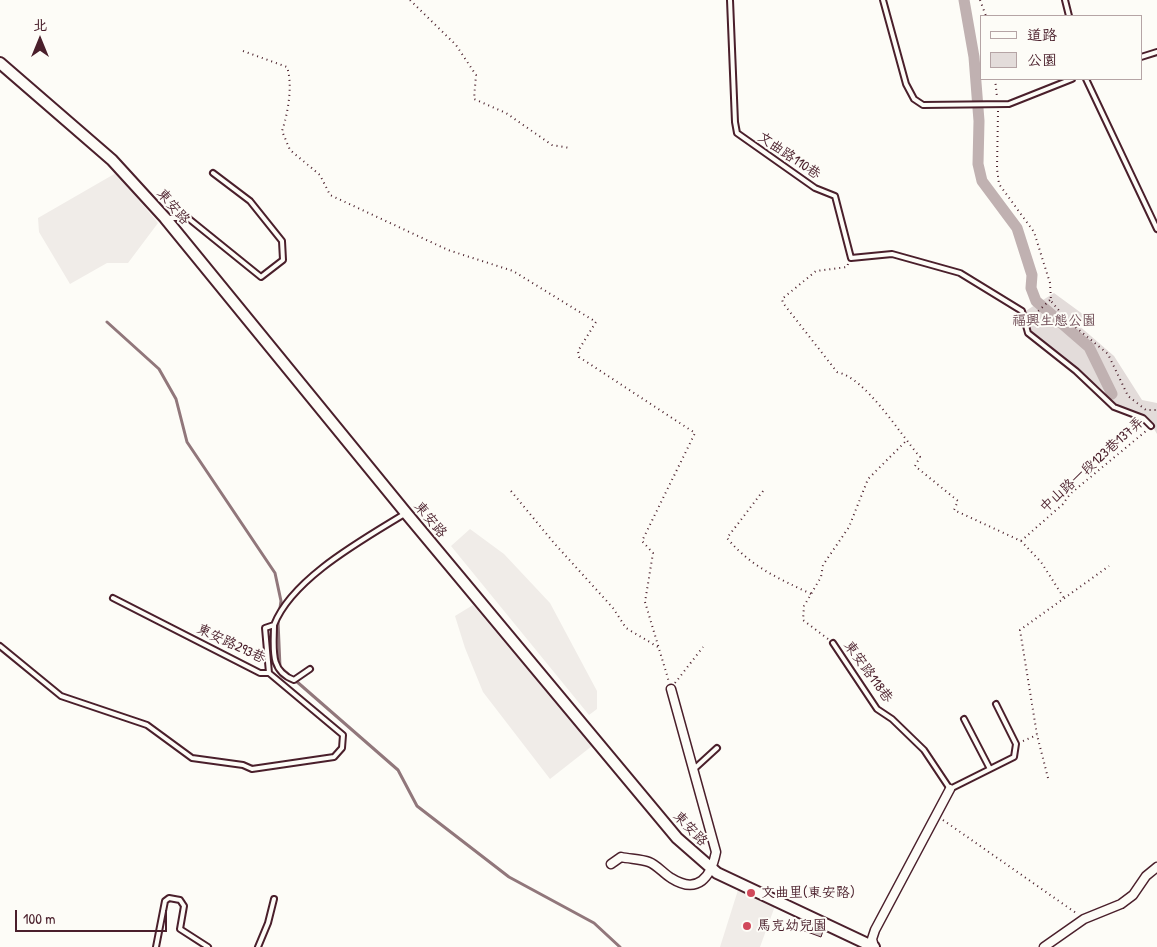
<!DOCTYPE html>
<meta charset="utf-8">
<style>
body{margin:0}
#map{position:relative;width:1157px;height:947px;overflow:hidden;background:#fdfcf7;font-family:"Patrick Hand","LXGW WenKai TC",sans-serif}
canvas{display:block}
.legend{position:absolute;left:980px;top:15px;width:162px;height:65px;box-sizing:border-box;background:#fdfcf7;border:1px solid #b5a4a5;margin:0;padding:6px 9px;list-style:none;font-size:15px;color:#4a1f2b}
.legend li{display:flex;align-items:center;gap:10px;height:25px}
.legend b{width:25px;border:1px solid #b5a4a5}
.north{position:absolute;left:15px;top:15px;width:50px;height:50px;-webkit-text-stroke:4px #fdfcf7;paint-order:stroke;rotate:0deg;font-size:14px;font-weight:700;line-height:20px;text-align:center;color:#4a1f2b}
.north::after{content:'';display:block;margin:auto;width:18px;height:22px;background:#4a1f2b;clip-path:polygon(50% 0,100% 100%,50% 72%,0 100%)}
.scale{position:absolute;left:15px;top:910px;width:152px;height:22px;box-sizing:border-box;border:2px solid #4a1f2b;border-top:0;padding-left:6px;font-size:15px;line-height:18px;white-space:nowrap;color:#4a1f2b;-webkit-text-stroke:4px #fdfcf7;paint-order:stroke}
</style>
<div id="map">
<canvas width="1157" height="947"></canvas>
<ul class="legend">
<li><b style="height:6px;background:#fdfcf7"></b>道路</li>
<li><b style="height:14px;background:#e3dcda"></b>公園</li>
</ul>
<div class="north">北</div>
<div class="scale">100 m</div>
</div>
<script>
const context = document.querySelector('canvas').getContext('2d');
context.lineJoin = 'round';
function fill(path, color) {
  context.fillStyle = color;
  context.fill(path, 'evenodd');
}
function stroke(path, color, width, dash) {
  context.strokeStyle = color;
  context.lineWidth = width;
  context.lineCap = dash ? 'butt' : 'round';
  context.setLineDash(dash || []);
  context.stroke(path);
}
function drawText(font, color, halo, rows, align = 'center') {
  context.font = font + ' "Patrick Hand","LXGW WenKai TC",sans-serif';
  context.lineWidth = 4;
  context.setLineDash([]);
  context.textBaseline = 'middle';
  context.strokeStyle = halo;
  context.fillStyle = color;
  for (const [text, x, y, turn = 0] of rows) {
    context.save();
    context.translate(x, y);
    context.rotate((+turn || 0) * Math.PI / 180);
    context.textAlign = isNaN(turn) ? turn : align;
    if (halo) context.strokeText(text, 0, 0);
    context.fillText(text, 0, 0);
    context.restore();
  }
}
const built = new Path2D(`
 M 116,173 L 158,223 L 128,263 L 107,263 L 70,284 L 39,232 L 38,218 Z
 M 470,529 L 504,554 L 550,603 L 597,691 L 597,709 L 589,715 L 451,546 Z
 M 473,605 L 592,746 L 550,779 L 483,692 L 465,648 L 455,616 Z
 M 738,890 L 775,906 L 760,947 L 720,947 Z`);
const green = new Path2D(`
 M 1054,293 L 1084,315 L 1077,324 L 1114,356 L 1142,400 L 1157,403 L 1157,434 L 1148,419 L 1125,413 L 1103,390 L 1028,328 L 1024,312 Z`);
const stream = new Path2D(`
 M 107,322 L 159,369 L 176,399 L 187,442 L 275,573 L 281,601 L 279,615
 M 278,621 L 280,667 L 398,770 L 417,806 L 509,877 L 594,923 L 620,947`);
const canal = new Path2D(`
 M 964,0 L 974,57 L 979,121 L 978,164 L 982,181 L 1017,228 L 1032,275 L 1031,288 L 1036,301 L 1089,347 L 1112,394`);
const building = new Path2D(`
 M 805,922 L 823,931 L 821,937 L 802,930 Z`);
const path = new Path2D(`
 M 410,0 L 456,45 L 476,75 L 474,99 L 506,113 L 552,145 L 570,148
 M 980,0 L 986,16
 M 243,51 L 287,67 C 293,85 288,113 282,131 L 290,150 L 320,175 L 330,195 L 448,250 L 513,271 L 596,322 L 578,351 L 579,357 L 695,433 L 642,541 L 653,553 L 645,602 L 669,682
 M 995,79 L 997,97
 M 998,111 L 997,169 L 999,184 L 1034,232 L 1050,283 L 1051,301 L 1067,320 L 1108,354 L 1128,396 L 1146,410 L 1157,410
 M 848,264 L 847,267 L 816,271 L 782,299 L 783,303 L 837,372 C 866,378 900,434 920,457 L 915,466 L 958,501 L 954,510 L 1021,541 L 1041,562 L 1064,598
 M 1031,318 L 1051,299
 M 511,491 L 554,543 L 613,608 L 626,628 L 658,647
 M 763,491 L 727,538 C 751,567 778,578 811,594
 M 1021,541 L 1063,504 L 1070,494 L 1146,431
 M 828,639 L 803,620 L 804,606 L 821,577 L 823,565 L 849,527 L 868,479 L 906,441
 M 675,683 L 703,647
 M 1023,741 L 1037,735
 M 1048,778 L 1037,735 L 1020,630 L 1109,566
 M 943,820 L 1076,913`);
const service = new Path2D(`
 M 730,0 L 735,122 L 737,133 L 815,188 L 835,196 L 851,258 L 892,254 L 960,273 L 1022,311 L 1028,333 L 1076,371 L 1114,407 L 1143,418 L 1151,426
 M 883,0 L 906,84 L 914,99 L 923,105 L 1009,104 L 1072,79
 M 1065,0 L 1069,16
 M 1141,57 L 1157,52
 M 1086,79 L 1157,229
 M 167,218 L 188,218 L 261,277 L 283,260 L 282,241 L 250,201 L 213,173
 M 113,598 L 260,673 L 269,673 L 265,628 L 274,625 C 292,578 364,539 406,513
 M 274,625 C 274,648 269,671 294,680 L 310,669
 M 833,643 L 877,709 L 892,719 L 924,750 L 950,789 L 1014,757 L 1016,744 L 996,704
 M 0,646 L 61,696 L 147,725 L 192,758 L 243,765 L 252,769 L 334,757 L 342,748 L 343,735 L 269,673
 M 964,719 L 990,769
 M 693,770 L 717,748
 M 156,947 L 165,901 L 169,898 L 180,900 L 184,906 L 180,929 L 208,947
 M 258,947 L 268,923 L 274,899`);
const minor = new Path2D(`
 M 611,864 L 621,857 C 630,859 641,859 649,862 C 657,865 664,874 671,878 C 698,895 711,877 716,852 L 671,689
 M 874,947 L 872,939 L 875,930 L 950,789
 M 1044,947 L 1084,919 L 1121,904 L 1133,895 L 1146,876 L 1157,867`);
const tertiary = new Path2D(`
 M 0,63 L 112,160 L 165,218 L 406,513 L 677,838 L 717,873 L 874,947`);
const markers = [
 [751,893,5,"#d1495b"],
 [747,926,5,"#d1495b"]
];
const streetNames = [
 ["文曲路110巷",789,156,34],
 ["東安路",173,207,49],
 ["中山路一段123巷137弄",1092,465,-42],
 ["東安路",430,520,50],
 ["東安路293巷",231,644,25],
 ["東安路118巷",868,672,54],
 ["東安路",690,829,46]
];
const parkNames = [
 ["福興生態公園",1054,321]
];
const poiNames = [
 ["文曲里(東安路)",761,893],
 ["馬克幼兒園",757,926]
];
fill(built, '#f0ece8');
fill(green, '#e3dcda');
stroke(stream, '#91777b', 3);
stroke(canal, '#c0b1b1', 11);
fill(building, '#d0c5c4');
stroke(building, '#4a1f2b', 1);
stroke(service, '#4a1f2b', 8);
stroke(minor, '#4a1f2b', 11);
stroke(tertiary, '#4a1f2b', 14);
stroke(path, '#4a1f2b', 2, [1, 4]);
stroke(service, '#fdfcf7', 4);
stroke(minor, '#fdfcf7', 8);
stroke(tertiary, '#fdfcf7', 10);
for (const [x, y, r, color] of markers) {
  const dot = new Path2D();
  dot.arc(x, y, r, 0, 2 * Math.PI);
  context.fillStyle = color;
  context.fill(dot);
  stroke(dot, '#fdfcf7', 2);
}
drawText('14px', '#4a1f2b', '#fdfcf7', streetNames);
drawText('14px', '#704e57', '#fdfcf7', parkNames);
drawText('14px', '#4a1f2b', '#fdfcf7', poiNames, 'left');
</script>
